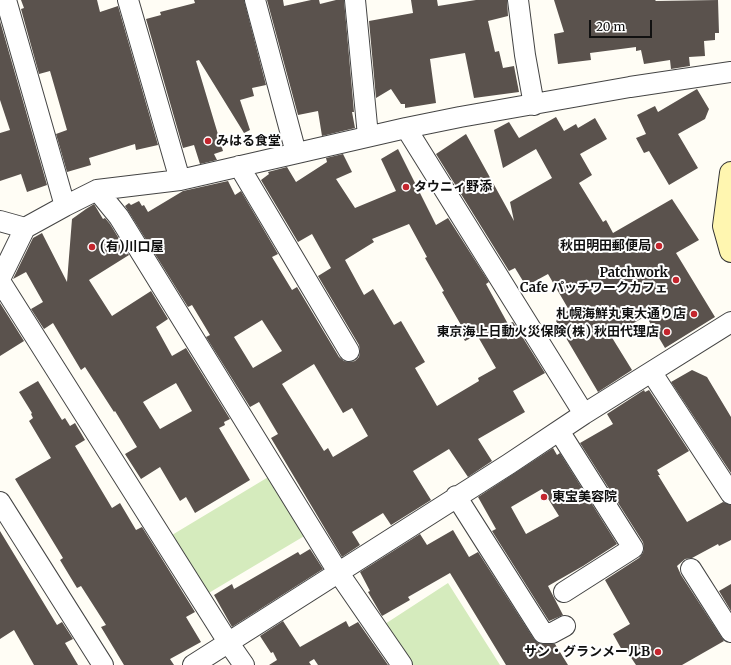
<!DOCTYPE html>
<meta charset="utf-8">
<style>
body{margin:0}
#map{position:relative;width:731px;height:665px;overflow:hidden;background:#fffdf5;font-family:Merriweather,serif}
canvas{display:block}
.scale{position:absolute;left:589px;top:20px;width:63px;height:18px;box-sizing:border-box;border:2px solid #111;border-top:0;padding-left:5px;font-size:12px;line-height:14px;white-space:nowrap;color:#111;-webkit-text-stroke:3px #fff;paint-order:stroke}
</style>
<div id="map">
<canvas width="731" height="665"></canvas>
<div class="scale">20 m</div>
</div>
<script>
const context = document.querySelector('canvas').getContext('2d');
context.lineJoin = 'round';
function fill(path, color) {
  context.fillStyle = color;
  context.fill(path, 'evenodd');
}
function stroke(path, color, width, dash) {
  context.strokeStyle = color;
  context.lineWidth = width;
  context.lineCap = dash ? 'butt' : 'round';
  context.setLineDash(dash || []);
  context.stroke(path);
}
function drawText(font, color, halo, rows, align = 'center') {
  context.font = font + ' Merriweather,"Noto Sans JP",serif';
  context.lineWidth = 4;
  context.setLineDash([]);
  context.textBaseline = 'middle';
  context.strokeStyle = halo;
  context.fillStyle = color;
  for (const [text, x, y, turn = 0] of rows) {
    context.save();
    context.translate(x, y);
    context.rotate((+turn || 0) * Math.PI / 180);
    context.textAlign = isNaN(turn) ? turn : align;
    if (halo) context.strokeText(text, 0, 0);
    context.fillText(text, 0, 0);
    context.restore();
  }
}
const green = new Path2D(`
 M 270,476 L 306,535 L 207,594 L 172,535 Z
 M 448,583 L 500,665 L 411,665 L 385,624 Z`);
const building = new Path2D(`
 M 21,0 L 97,0 L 100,12 L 118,6 L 158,145 L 136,150 L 135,144 L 89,158 L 91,165 L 67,172 L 56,134 L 67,130 L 50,71 L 39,74 L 21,9 L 24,8 Z
 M 194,0 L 244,0 L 266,85 L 252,88 L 254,96 L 240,100 L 250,130 L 244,133 L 199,60 L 196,61 L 223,151 L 214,154 L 217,160 L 200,164 L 194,145 L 183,148 L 146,19 L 161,15 L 160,12 L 195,3 Z
 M 267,0 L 283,0 L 284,6 L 311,0 L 319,0 L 320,4 L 336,0 L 344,0 L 354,112 L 352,112 L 355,128 L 322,136 L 318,111 L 298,115 Z
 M 411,0 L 437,0 L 438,6 L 476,0 L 507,0 L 508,16 L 488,21 L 495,52 L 499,51 L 503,68 L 514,66 L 519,92 L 474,98 L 465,53 L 430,59 L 436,103 L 405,108 L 405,104 L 401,104 L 391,89 L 376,98 L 369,21 L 413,13 Z
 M 554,0 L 655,0 L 656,1 L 718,0 L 719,33 L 715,33 L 715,40 L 704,41 L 705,56 L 689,57 L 690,66 L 671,69 L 670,60 L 644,64 L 641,50 L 636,51 L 636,47 L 590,53 L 591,60 L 558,64 L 554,34 L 564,32 Z
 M 0,21 L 47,185 L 27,192 L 21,174 L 0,181 L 0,133 L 10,130 L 0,100 Z
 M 697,89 L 709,109 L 705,119 L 678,134 L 698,168 L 669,185 L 649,151 L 644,153 L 636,138 L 646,134 L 637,115 L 655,106 L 658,112 Z
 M 556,117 L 564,131 L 576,124 L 578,128 L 595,118 L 607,139 L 580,154 L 592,175 L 579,183 L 603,222 L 606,220 L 613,233 L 672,199 L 699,240 L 676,253 L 715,317 L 665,348 L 646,316 L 611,336 L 632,370 L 598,392 L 556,321 L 557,320 L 556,317 L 569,310 L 548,274 L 526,286 L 515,268 L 509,271 L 436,154 L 466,134 L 514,221 L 510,202 L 552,178 L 536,149 L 503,168 L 494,130 L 509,122 L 519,138 Z
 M 398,149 L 436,225 L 448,218 L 489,282 L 486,284 L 508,324 L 513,322 L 545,373 L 513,391 L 525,412 L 478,439 L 492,461 L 468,477 L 449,449 L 413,471 L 431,500 L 391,525 L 383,513 L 352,532 L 360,545 L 342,557 L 271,438 L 278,434 L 259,402 L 250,407 L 206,337 L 210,335 L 192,305 L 188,307 L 125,206 L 129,203 L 131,205 L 139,201 L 142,206 L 144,205 L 148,212 L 183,191 L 228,181 L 235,195 L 241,191 L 278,254 L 272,257 L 292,290 L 297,287 L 339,357 L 344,361 L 350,362 L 355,361 L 359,357 L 360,351 L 359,345 L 318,276 L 331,268 L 312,234 L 298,242 L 261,180 L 269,174 L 268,172 L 287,167 L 296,182 L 327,162 L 326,158 L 343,154 L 352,172 L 336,179 L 355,208 L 396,191 L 381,159 ZM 409,224 L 427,257 L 425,258 L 444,291 L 442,292 L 461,325 L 457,327 L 465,341 L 477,335 L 496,368 L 478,378 L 479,381 L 437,406 L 415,368 L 425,362 L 401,321 L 394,325 L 373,289 L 364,295 L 345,260 L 374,242 L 372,239 ZM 262,320 L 282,351 L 253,368 L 234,337 ZM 314,364 L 343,413 L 352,408 L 368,436 L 333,457 L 328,448 L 324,451 L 282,384 Z
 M 94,204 L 103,219 L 105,218 L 110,224 L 129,255 L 89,280 L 112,316 L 151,291 L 168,319 L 156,327 L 172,356 L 186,348 L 230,419 L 224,422 L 225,425 L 219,428 L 250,480 L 195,513 L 186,497 L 180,501 L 160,467 L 141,479 L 125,454 L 137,447 L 115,411 L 114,412 L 85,367 L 81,370 L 53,323 L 44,329 L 31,309 L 43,302 L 26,272 L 13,279 L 33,238 L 42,233 L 67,282 L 72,219 L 86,209 ZM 176,383 L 192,411 L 160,429 L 143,402 Z
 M 0,303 L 24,341 L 0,356 Z
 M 692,370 L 707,377 L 731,417 L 731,473 L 671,382 Z
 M 38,381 L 62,420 L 65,418 L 70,426 L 75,423 L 85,440 L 75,446 L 112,508 L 120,503 L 136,530 L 142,527 L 195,612 L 186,617 L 201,642 L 170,659 L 174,665 L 124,665 L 101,627 L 106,625 L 81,586 L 77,588 L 60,560 L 63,558 L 15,479 L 51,458 L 29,421 L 33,418 L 31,414 L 32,413 L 19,392 Z
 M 644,390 L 645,392 L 649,390 L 689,451 L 657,470 L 660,475 L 658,475 L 687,522 L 723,502 L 731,505 L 731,540 L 719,546 L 718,544 L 692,558 L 685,559 L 677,566 L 681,575 L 724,641 L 682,665 L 636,665 L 628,653 L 626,654 L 624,650 L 622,650 L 613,634 L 630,624 L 605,580 L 639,558 L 643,553 L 644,547 L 643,542 L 580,443 L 613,424 L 607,414 Z
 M 553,448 L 557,455 L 560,453 L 617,544 L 583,566 L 548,586 L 563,615 L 549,621 L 492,531 L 496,529 L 478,497 ZM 542,489 L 559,516 L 526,534 L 511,507 Z
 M 453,530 L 469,557 L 478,552 L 534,639 L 538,643 L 543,644 L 555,644 L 568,665 L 506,665 L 450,573 L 408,597 L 410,600 L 382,616 L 368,592 L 370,591 L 360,572 L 420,534 L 427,545 Z
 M 0,531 L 57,625 L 62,622 L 73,639 L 65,643 L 78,665 L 34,665 L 14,630 L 0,639 Z
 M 310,549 L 323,569 L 232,627 L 214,595 L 232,584 L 234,589 L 298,552 L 300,555 Z
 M 731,584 L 731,611 L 719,591 Z
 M 283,621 L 300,647 L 346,621 L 349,627 L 358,622 L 388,665 L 318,665 L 314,659 L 309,662 L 311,665 L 269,665 L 277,660 L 273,652 L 271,653 L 260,636 Z`);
const street = new Path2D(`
 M 6,0 L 65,206
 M 128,0 L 180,180
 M 255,0 L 296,153
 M 355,0 L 368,136
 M 518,0 L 525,55 L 534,105
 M 406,128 L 584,414
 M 239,166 L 349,351
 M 97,190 L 119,217 L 338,572 L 402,665
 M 0,221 L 25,228 L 65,206 L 97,190 L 180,180 L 406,128 L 460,117 L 630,87 L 731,72
 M 0,279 L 25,228
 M 0,281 L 228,642 L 244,665
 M 652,373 L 731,494
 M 559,431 L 633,548 L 564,592
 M 456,496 L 543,633 L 552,633 L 565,626
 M 0,502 L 103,665
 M 691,569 L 731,632
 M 193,665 L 509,464 L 584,414 L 731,322`);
const secondary = new Path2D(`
 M 731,173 L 724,226 L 731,251`);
const markers = [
 [208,141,4,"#c4262e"],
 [406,187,4,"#c4262e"],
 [659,246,4,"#c4262e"],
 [92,247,4,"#c4262e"],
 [676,280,4,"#c4262e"],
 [694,314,4,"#c4262e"],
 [667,332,4,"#c4262e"],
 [544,497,4,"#c4262e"],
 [658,652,4,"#c4262e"]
];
const poiNames = [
 ["みはる食堂",216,141,"left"],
 ["タウニィ野添",414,187,"left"],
 ["秋田明田郵便局",651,246],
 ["(有)川口屋",100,247,"left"],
 ["Patchwork",668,273],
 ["Cafe パッチワークカフェ",668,288],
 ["札幌海鮮丸東大通り店",686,314],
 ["東京海上日動火災保険(株) 秋田代理店",659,332],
 ["東宝美容院",552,497,"left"],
 ["サン・グランメールB",650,652]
];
fill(green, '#d5ebbd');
fill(building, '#5a524d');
stroke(street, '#444', 22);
stroke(secondary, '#333', 24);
stroke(street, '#fff', 20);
stroke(secondary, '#fff6b0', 22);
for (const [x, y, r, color] of markers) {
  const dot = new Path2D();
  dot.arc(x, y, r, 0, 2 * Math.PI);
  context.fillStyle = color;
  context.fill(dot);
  stroke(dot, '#fff', 1.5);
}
drawText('bold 13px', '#111', '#fff', poiNames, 'right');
</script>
